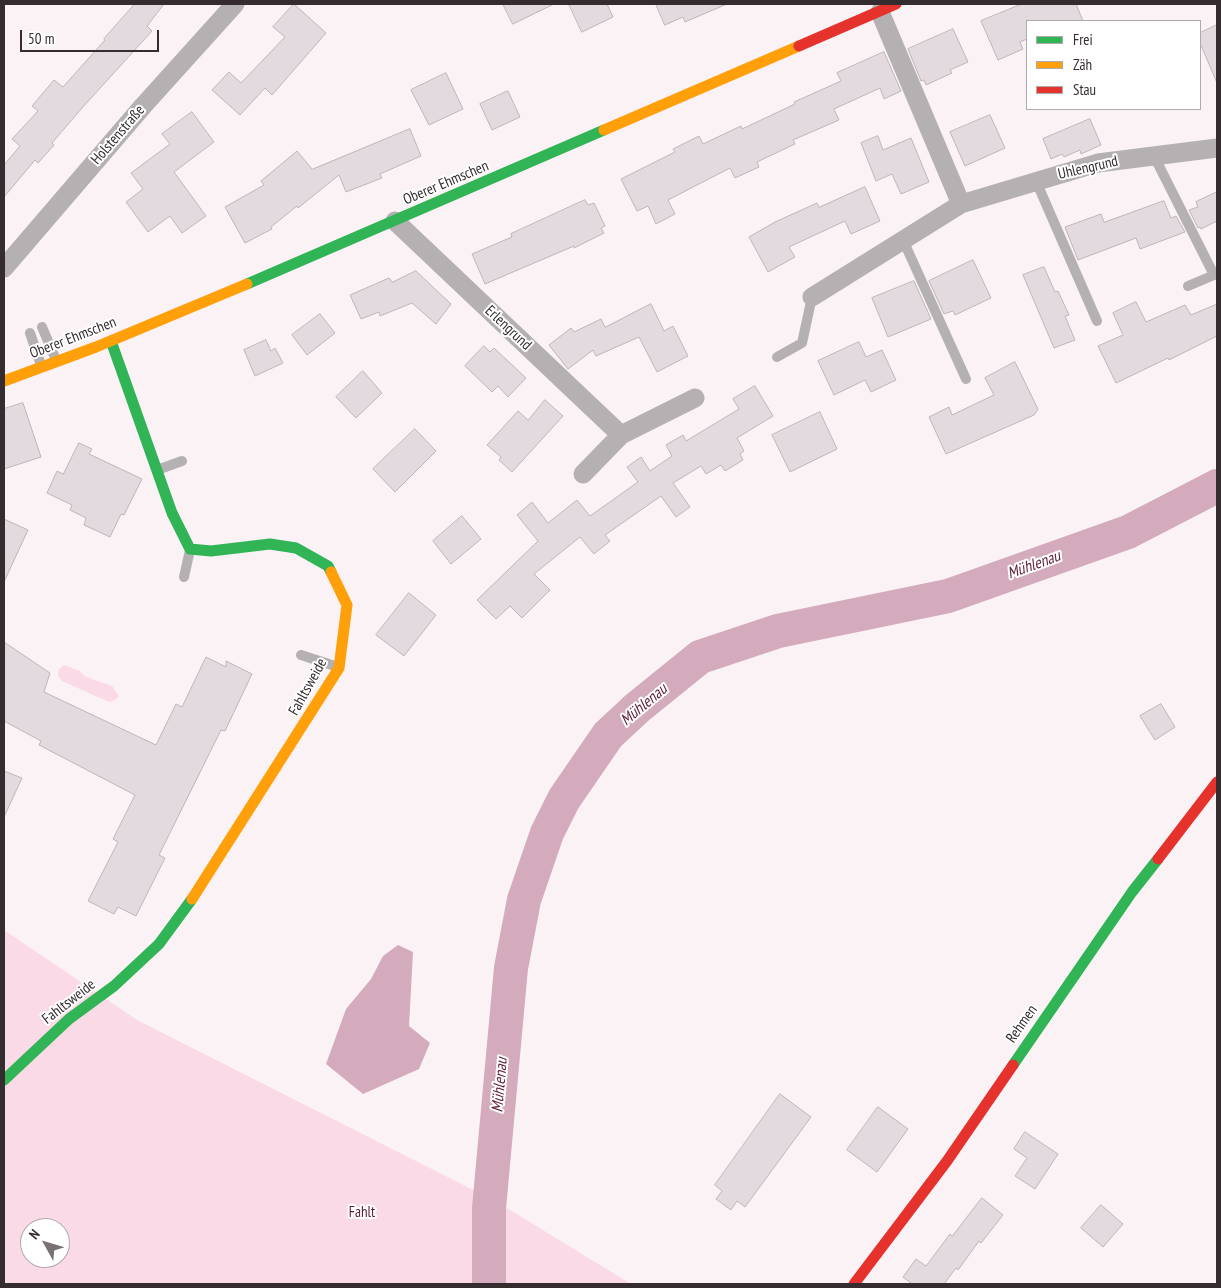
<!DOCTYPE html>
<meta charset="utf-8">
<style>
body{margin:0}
#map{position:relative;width:1221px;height:1288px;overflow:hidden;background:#fbf2f6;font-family:"PT Sans Narrow",sans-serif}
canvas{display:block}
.frame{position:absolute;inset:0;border:5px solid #342c2f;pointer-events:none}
.legend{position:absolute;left:1026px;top:20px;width:175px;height:90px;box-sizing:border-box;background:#fff;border:1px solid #aeabac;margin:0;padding:6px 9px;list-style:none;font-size:15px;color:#342c2f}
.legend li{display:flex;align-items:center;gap:10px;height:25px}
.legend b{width:25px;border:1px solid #aeabac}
.north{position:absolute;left:20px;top:1218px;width:50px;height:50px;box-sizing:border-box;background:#fff;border:1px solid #aeabac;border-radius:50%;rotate:309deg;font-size:14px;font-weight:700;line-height:20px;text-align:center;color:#342c2f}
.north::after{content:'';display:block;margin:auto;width:18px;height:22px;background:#7a7175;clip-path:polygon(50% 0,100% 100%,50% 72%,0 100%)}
.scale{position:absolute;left:20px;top:30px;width:139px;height:22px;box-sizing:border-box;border:2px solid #342c2f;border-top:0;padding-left:6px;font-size:15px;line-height:18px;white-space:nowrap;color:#342c2f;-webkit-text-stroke:4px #fff;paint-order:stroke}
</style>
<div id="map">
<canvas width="1221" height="1288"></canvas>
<div class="frame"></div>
<ul class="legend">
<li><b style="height:6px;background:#30b455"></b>Frei</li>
<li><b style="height:6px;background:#ff9f0a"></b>Zäh</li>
<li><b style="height:6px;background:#e5322d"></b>Stau</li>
</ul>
<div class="north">N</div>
<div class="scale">50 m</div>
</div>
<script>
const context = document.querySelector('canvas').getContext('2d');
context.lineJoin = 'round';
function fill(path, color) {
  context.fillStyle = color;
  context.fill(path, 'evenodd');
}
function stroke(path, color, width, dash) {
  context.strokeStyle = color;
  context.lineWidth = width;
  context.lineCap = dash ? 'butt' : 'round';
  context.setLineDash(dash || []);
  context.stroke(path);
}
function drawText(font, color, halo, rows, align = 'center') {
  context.font = font + ' "PT Sans Narrow",sans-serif';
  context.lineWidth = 4;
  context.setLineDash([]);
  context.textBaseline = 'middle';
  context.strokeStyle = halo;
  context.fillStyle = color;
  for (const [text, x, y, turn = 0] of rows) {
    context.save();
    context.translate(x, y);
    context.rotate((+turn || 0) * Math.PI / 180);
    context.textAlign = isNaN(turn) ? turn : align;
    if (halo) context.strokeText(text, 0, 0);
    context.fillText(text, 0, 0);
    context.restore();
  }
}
const green = new Path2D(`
 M 64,665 L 80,671 L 84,676 L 112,686 L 119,696 L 115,700 L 109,702 L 62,681 L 58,676 L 59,669 Z
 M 4,930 L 137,1020 L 497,1202 L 631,1284 L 4,1284 ZM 30,1228 L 60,1228 L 60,1258 L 30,1258 Z`);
const water = new Path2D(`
 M 398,945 L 413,952 L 409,1026 L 430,1043 L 419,1069 L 363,1094 L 326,1064 L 346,1009 L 371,979 L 383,956 Z`);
const river = new Path2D(`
 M 489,1284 L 489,1208 L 511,968 L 524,900 L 547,833 L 564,799 L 608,735 L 637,708 L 700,657 L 778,631 L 948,596 L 1128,532 L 1217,486`);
const building = new Path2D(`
 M 135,4 L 164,4 L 147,26 L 152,31 L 82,108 L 52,143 L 54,145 L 38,163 L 35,160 L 4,197 L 4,165 L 20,146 L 12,139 L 38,111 L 32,106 L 54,80 L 63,87 L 105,40 L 104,39 Z
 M 294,4 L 326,33 L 272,95 L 265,88 L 240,115 L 212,90 L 229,72 L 241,83 L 285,37 L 273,27 Z
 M 503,4 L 554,4 L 513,24 Z
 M 569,4 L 607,4 L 613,17 L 582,32 Z
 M 656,4 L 727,4 L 685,22 L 683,17 L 665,25 Z
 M 1022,4 L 1076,4 L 1083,21 L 1027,21 L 1027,39 L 1020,42 L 1023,49 L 998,60 L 981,21 Z
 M 1217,25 L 1217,83 L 1200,43 L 1200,33 Z
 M 953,29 L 968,62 L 950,70 L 952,73 L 926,85 L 924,80 L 921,81 L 908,49 Z
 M 884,52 L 901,91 L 884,99 L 880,88 L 834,109 L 839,120 L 793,140 L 795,144 L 757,162 L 759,167 L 735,178 L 730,168 L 668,200 L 675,214 L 656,224 L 648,206 L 637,211 L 621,179 L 675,152 L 673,149 L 699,136 L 703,144 L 741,126 L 742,129 L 795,104 L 794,102 L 841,81 L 837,73 Z
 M 446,73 L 463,109 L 429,125 L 411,90 Z
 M 508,91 L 520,117 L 492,130 L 480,104 Z
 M 192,112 L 214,142 L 174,172 L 206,216 L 182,233 L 170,216 L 148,232 L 126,202 L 143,189 L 131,173 L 170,144 L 162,134 Z
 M 990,115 L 1005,148 L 965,166 L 950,132 Z
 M 1090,119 L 1101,145 L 1081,154 L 1080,150 L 1064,157 L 1062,154 L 1051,159 L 1043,139 Z
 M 410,129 L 421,156 L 380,174 L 382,178 L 346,192 L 339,175 L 298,208 L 297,206 L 271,227 L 272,229 L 245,243 L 225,207 L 264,185 L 261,181 L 297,151 L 312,169 Z
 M 878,136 L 883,150 L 911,138 L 929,182 L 901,194 L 892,174 L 876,181 L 861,143 Z
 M 865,187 L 880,221 L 851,234 L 845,221 L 789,247 L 795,257 L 768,272 L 749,237 L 775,222 L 817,203 L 819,207 Z
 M 1217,192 L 1217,221 L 1201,229 L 1200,227 L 1198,228 L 1189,210 L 1198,207 L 1196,202 Z
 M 585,200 L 588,205 L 594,203 L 605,226 L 601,228 L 604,233 L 574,248 L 574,246 L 485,284 L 472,254 L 512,237 L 511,234 Z
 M 1164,201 L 1171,218 L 1176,216 L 1185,232 L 1140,249 L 1136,238 L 1078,260 L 1065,227 L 1101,214 L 1104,222 Z
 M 973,260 L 991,298 L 955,315 L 953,311 L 944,314 L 929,281 Z
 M 1044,267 L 1055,292 L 1058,291 L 1069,315 L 1065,316 L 1075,340 L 1054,348 L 1023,275 Z
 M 416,271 L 451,304 L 436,324 L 412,303 L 380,316 L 379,312 L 361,319 L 350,295 L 389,278 L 392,282 Z
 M 914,281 L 931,319 L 888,337 L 872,298 Z
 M 1136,302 L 1146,322 L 1185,305 L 1191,315 L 1217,304 L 1217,336 L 1169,360 L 1168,358 L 1116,383 L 1098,346 L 1123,335 L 1113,313 Z
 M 651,304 L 664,331 L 673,326 L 688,356 L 657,372 L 639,337 L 596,356 L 593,350 L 568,369 L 549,345 L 571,328 L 574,332 L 601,319 L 605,327 Z
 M 320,314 L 335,333 L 307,355 L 292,335 Z
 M 266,340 L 271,351 L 275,348 L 283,363 L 255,376 L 244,350 Z
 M 859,342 L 866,357 L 882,350 L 896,380 L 871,392 L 865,380 L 834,395 L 818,361 Z
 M 484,346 L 490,352 L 494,348 L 526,378 L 508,397 L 498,386 L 492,392 L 465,366 Z
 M 1015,362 L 1038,409 L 1034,415 L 946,454 L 929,417 L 949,407 L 952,415 L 994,395 L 985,378 Z
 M 363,371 L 382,393 L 356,418 L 336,397 Z
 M 755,386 L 773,416 L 737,438 L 744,451 L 740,454 L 743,460 L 725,471 L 721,465 L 706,474 L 701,466 L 673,483 L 690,507 L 676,517 L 661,496 L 605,535 L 610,541 L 594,554 L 580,537 L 534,574 L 550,590 L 522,618 L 510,606 L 496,619 L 477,600 L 538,541 L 517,515 L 532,502 L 548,523 L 577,500 L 590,516 L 638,482 L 627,467 L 641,457 L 650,471 L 672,456 L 666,445 L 683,435 L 686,441 L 739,409 L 733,399 Z
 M 545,400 L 563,416 L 512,472 L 499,460 L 501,457 L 487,445 L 518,411 L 528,420 Z
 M 23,403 L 41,457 L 4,469 L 4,409 Z
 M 820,412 L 837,449 L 790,472 L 772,435 Z
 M 415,429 L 436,451 L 395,492 L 373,469 Z
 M 79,443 L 92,449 L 89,454 L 142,479 L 124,515 L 121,514 L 110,537 L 84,525 L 86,518 L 70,510 L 72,505 L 47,493 L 57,471 L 63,474 Z
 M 462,516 L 481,539 L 451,564 L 433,541 Z
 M 4,519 L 28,530 L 4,582 Z
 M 409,593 L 436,615 L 404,656 L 376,635 Z
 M 4,642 L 50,673 L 44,692 L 156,745 L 176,704 L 182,707 L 206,657 L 226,667 L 226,661 L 252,674 L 225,731 L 221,730 L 159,855 L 165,858 L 136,916 L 118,907 L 114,914 L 88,901 L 118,842 L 113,839 L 135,795 L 39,745 L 41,741 L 4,721 Z
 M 1161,704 L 1175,727 L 1155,740 L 1140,716 Z
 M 4,771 L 22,778 L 4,817 Z
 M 780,1094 L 811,1117 L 745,1207 L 737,1201 L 731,1210 L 716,1199 L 722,1191 L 715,1185 Z
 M 878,1107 L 908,1129 L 877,1172 L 847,1150 Z
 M 1025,1132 L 1058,1154 L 1035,1189 L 1015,1176 L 1027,1158 L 1014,1149 Z
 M 982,1198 L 1003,1215 L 981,1243 L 979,1241 L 958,1270 L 956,1268 L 944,1284 L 912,1284 L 903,1277 L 916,1259 L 926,1266 L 950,1234 L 952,1236 Z
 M 1101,1205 L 1123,1224 L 1103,1247 L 1081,1228 Z`);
const lane = new Path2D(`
 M 1154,156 L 1214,275 L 1217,274
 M 1036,181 L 1097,321
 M 903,240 L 966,379
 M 1188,286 L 1214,275
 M 42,327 L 56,360
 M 30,333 L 41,365
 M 777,357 L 802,343 L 812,297
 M 157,470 L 182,461
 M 184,577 L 190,550
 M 301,655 L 338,667`);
const street = new Path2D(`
 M 880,12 L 961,204
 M 395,221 L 621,435
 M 4,268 L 143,106 L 235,4
 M 812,297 L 961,204 L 1098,163 L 1217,148
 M 583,474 L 621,435 L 695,398`);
const fast = new Path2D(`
 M 247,284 L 604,130
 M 111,341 L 172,513 L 190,549 L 211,551 L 270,544 L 296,548 L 328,566 L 331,572
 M 1013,1065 L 1132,892 L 1158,859
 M 4,1080 L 69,1019 L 114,986 L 159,944 L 192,899`);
const slow = new Path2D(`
 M 604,130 L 799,46
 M 4,381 L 96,347 L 247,284
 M 192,899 L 339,668 L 347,605 L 331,572`);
const jam = new Path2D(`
 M 799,46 L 896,4
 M 1158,859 L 1217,782
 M 854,1284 L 947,1161 L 1013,1065`);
const streetNames = [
 ["Holstenstraße",118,135,-49],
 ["Uhlengrund",1088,168,-13],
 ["Oberer Ehmschen",446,183,-23],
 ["Erlengrund",508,328,43],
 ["Oberer Ehmschen",73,338,-21],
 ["Fahltsweide",308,687,-61],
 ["Fahltsweide",69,1002,-38],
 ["Rehmen",1022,1024,-55]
];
const parkNames = [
 ["Fahlt",362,1213]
];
const waterNames = [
 ["Mühlenau",1034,565,-20],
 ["Mühlenau",644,705,-40],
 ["Mühlenau",500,1085,-85]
];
fill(green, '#fadae7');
fill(water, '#d3abbc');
stroke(river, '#d3abbc', 34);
fill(building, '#e2dade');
stroke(building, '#bdb6b8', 1);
stroke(lane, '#b5b1b2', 10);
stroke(street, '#b5b1b2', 19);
stroke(fast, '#30b455', 11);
stroke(slow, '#ff9f0a', 11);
stroke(jam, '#e5322d', 11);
drawText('15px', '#342c2f', '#fff', streetNames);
drawText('15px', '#5c1b3c', '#fff', parkNames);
drawText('italic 16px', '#5f1e3e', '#fff', waterNames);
</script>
